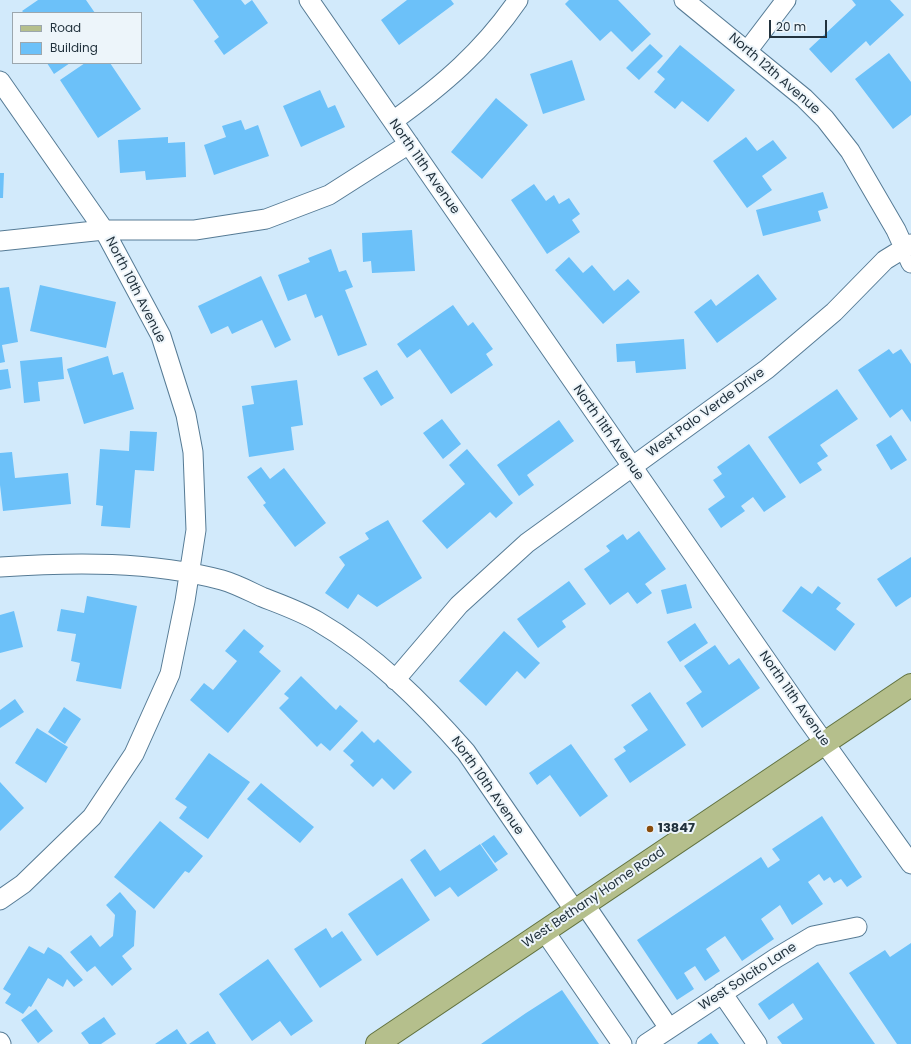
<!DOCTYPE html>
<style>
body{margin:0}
#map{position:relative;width:911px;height:1044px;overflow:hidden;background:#d2eafb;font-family:Poppins,sans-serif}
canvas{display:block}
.legend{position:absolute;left:12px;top:12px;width:130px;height:52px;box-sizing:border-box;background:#edf5fa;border:1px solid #9ca7ae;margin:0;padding:5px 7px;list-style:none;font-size:12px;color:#22323d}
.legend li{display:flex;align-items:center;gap:8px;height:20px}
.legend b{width:20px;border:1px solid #9ca7ae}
.scale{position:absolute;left:769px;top:20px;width:58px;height:18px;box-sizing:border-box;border:2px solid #22323d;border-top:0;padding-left:5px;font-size:12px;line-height:14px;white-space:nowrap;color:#22323d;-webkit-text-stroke:3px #edf5fa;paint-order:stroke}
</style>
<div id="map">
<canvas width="911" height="1044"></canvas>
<ul class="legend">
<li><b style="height:5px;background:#b5bf8c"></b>Road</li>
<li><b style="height:11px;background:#6cc1f9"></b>Building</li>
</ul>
<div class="scale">20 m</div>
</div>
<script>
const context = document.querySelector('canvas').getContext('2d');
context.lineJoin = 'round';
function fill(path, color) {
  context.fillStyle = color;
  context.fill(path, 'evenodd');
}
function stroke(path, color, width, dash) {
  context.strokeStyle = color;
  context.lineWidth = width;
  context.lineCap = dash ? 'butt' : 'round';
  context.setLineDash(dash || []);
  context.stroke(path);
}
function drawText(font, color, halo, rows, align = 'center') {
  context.font = font + ' Poppins,sans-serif';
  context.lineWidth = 4;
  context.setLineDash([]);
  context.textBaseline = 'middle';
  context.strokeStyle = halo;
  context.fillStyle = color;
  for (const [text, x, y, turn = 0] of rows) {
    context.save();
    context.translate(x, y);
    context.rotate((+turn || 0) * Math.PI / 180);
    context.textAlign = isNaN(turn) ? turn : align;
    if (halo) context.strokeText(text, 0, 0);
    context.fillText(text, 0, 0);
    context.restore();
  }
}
const building = new Path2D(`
 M 38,0 L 86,0 L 95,13 L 24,13 L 22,11 Z
 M 193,0 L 241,0 L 245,5 L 252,0 L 268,23 L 224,55 L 214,41 L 219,37 Z
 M 407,0 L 451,0 L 454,4 L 399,45 L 381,20 Z
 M 569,0 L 618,0 L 651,34 L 632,52 L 611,31 L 600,41 L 565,4 Z
 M 852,0 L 890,0 L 904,15 L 870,46 L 866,41 L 831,73 L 809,49 L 856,5 Z
 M 650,44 L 663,56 L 639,80 L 626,68 Z
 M 680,45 L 735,90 L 708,122 L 682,101 L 675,109 L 654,92 L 665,79 L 657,72 Z
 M 889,53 L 911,82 L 911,115 L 893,129 L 855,79 Z
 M 572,60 L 585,100 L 543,114 L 530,74 Z
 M 47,63 L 70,63 L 54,74 Z
 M 85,63 L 110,63 L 141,109 L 98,138 L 60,80 Z
 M 320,90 L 328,108 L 335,105 L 345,127 L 301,147 L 283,106 Z
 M 496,98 L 528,125 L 482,179 L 451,152 Z
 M 241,120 L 245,130 L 258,125 L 269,156 L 214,175 L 204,145 L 226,137 L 222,126 Z
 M 168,137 L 168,143 L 185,142 L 186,177 L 146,180 L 145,171 L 120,173 L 118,140 Z
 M 746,137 L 757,151 L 773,140 L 787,158 L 762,176 L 772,190 L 747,208 L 713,161 Z
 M 0,173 L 4,173 L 3,198 L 0,198 Z
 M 534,184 L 546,201 L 554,195 L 559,204 L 569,198 L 580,214 L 572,220 L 580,232 L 547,254 L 511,200 Z
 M 823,192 L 828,208 L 818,211 L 821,221 L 763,236 L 756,210 Z
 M 412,230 L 415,271 L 372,273 L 371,261 L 363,262 L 362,233 Z
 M 331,249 L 339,272 L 346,270 L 353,287 L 345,290 L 367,345 L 338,356 L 322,315 L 315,318 L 306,294 L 288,301 L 278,275 L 310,262 L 308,258 Z
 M 569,257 L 583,273 L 592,265 L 614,291 L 628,279 L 640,292 L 603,324 L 555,270 Z
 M 758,274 L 777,299 L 717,343 L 694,312 L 711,299 L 716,306 Z
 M 261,276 L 291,340 L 275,348 L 262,320 L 232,334 L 228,326 L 211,334 L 198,306 Z
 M 40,285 L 116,302 L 106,348 L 30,331 Z
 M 9,287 L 18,342 L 2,345 L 5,362 L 0,363 L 0,288 Z
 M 453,305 L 468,326 L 473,322 L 493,349 L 486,354 L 493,365 L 451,394 L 420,349 L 407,358 L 397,344 Z
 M 684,339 L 686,369 L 636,373 L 635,361 L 617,362 L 616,344 Z
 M 889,349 L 893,354 L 901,349 L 911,364 L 911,422 L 902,409 L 890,418 L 858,370 Z
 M 108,356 L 113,375 L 123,372 L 134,409 L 84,424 L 67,369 Z
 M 62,357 L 64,379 L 38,382 L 40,401 L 24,403 L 20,361 Z
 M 8,369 L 11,388 L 0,390 L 0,370 Z
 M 377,370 L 394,398 L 381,406 L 363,378 Z
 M 297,380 L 303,425 L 291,427 L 294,450 L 249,457 L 242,406 L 254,404 L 251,386 Z
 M 837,389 L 858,419 L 820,445 L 828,456 L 817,463 L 822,470 L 800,484 L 768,437 Z
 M 442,419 L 461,444 L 443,459 L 423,433 Z
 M 559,420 L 574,441 L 527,475 L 534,485 L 519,496 L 497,465 Z
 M 130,431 L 157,432 L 154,471 L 135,470 L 130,528 L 101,526 L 103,506 L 96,505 L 100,449 L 129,451 Z
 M 891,435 L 907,460 L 891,470 L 876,445 Z
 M 749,444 L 786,497 L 764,512 L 753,497 L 741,506 L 745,511 L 721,528 L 708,509 L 725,497 L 713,480 L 722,474 L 717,467 Z
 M 467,449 L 513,503 L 496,518 L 490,512 L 447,549 L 422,521 L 465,484 L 449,465 Z
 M 12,452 L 15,478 L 68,473 L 71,504 L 3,511 L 0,485 L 0,453 Z
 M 261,467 L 270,479 L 284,468 L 326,523 L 295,547 L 263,505 L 266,503 L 247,477 Z
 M 388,520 L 422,578 L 377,607 L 358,594 L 348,609 L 325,593 L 345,565 L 339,557 L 369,539 L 365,533 Z
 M 639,531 L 666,569 L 645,584 L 652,593 L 637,604 L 628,592 L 610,605 L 584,569 L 610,551 L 606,546 L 623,534 L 627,540 Z
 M 911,557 L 911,597 L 896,607 L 877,579 Z
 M 569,581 L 586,604 L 562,621 L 566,627 L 538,648 L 517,619 Z
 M 686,584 L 692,608 L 667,614 L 661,590 Z
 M 801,586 L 812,594 L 818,586 L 841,603 L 836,609 L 855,624 L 835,651 L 782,611 Z
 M 87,596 L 137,606 L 121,689 L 76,681 L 80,663 L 71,661 L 76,634 L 57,631 L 61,609 L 84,613 Z
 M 14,611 L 23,647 L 0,653 L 0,615 Z
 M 695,623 L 708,643 L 680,662 L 667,642 Z
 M 244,629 L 264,646 L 259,652 L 281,671 L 228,733 L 190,700 L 204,683 L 213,690 L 237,661 L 225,651 Z
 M 504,631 L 540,663 L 525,679 L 517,671 L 486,706 L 459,681 Z
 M 715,645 L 729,665 L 739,658 L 760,688 L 702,728 L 686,703 L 702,692 L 684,666 Z
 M 301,676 L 336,710 L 340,705 L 358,721 L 330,751 L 321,743 L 317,747 L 279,708 L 289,698 L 284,694 Z
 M 650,692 L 686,745 L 630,783 L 614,759 L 626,751 L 623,747 L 648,730 L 631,705 Z
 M 15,699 L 24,712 L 0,728 L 0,710 Z
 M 64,707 L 81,719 L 65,744 L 48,732 Z
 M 37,728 L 68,747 L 46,783 L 15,763 Z
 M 362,731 L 374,743 L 378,739 L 412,772 L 394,790 L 382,778 L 373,787 L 350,765 L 354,761 L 343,751 Z
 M 571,744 L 608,796 L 580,817 L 550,775 L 537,785 L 529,773 Z
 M 209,753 L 250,782 L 208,839 L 179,818 L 187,807 L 175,799 Z
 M 0,782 L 24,808 L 0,831 Z
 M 261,783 L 314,827 L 300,843 L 247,799 Z
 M 822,816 L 862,877 L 847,887 L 841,879 L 834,883 L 830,877 L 824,881 L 819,874 L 808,882 L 823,904 L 792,925 L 780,905 L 761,919 L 774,939 L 742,961 L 725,936 L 706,949 L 720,971 L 705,981 L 695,966 L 684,973 L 694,989 L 677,1000 L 637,940 L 761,857 L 768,868 L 780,860 L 772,849 Z
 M 160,821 L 203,856 L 189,873 L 185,871 L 154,909 L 114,877 Z
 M 494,835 L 508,854 L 495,863 L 481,844 Z
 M 480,844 L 498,870 L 458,897 L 450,887 L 435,897 L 410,860 L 425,849 L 440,871 Z
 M 402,878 L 430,920 L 377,956 L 348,914 Z
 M 120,892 L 136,911 L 134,946 L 122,956 L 132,969 L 112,986 L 95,966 L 87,972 L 70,952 L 91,935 L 100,947 L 113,936 L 115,915 L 106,905 Z
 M 326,928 L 332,938 L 342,931 L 362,960 L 320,988 L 294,949 Z
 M 911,943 L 911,1044 L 897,1044 L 849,973 L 885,950 L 890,957 Z
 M 29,946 L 44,954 L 48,947 L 61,955 L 83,980 L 74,987 L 67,979 L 63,987 L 48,978 L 31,1007 L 29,1006 L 23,1014 L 5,1003 L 11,994 L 3,989 Z
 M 268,959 L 313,1021 L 291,1036 L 280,1021 L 252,1041 L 219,994 Z
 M 818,962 L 875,1044 L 782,1044 L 777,1037 L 803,1019 L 793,1003 L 769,1020 L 758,1004 Z
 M 562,990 L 599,1044 L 481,1044 L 526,1013 Z
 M 36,1009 L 53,1031 L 38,1043 L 21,1020 Z
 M 104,1017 L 116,1034 L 101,1044 L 89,1044 L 81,1033 Z
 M 177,1029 L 187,1044 L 155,1044 Z
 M 208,1031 L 216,1044 L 189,1044 Z
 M 711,1033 L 719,1044 L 698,1044 L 697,1043 Z`);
const minor = new Path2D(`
 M 309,0 L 803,713 L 911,864
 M 684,0 L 804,98 L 825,119 L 850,151 L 896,230 L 911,263
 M 748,50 L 786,0
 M 0,81 L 104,230 L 161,336 L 186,415 L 193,452 L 196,530 L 185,601 L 170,674 L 134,754 L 92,817 L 23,884 L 0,900
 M 393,121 C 443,85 483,51 518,0
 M 0,241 L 104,230 L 195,230 L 266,219 L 329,195 L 409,144
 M 0,567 C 74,562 150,561 222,580 C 236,584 249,591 262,597 C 280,604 300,611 317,621 C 374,654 423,703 466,752 L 575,911
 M 395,680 L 459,605 L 527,543 L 767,369 L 834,312 L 885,260 L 911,244
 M 585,905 L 669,1028
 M 545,932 L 622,1044
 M 722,993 L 757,1044
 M 0,1042 L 1,1044
 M 646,1044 L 776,958 L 813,936 L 857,927`);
const major = new Path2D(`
 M 377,1044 L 911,685`);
const markers = [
 [650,829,4,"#894c0c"]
];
const streetNames = [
 ["North 12th Avenue",774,74,41],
 ["North 11th Avenue",424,167,55],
 ["North 10th Avenue",135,290,63],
 ["West Palo Verde Drive",706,413,-36],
 ["North 11th Avenue",608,433,55],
 ["North 11th Avenue",794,699,55],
 ["North 10th Avenue",487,786,55],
 ["West Bethany Home Road",594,898,-34],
 ["West Solcito Lane",748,977,-33]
];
const poiNames = [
 ["13847",658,829]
];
fill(building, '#6cc1f9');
stroke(minor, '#567b95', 21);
stroke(major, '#61723f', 24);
stroke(minor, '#fff', 19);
stroke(major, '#b5bf8c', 22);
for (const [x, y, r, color] of markers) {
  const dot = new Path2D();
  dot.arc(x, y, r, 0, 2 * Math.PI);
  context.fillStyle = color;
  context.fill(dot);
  stroke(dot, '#edf5fa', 1.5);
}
drawText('13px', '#22323d', '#edf5fa', streetNames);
drawText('bold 13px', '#22323d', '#edf5fa', poiNames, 'left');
</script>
